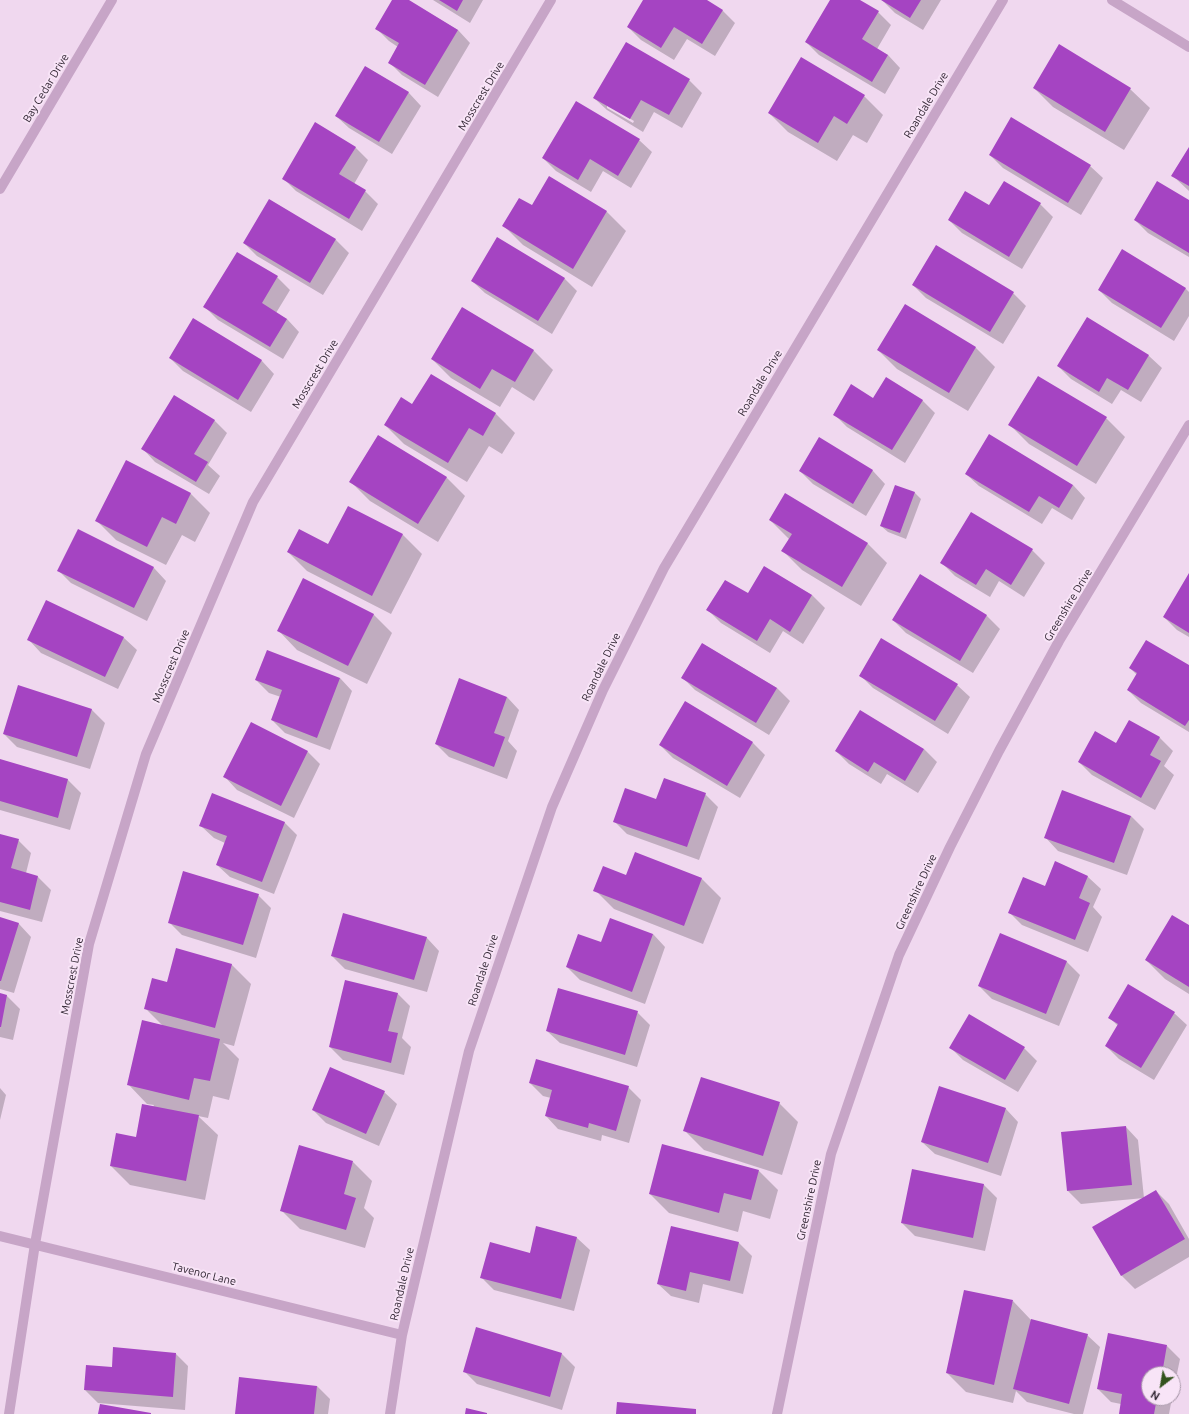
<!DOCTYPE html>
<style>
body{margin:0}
#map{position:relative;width:1189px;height:1414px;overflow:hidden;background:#f0d8ef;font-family:Ubuntu,sans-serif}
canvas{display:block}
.north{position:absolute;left:1141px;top:1366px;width:40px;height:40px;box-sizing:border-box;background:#f8e4f7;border:1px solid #a898a9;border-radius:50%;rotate:211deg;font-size:11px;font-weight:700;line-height:16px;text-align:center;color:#312633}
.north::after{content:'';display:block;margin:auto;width:14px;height:18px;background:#33531d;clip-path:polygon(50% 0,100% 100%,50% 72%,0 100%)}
</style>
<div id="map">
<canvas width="1189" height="1414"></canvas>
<div class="north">N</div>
</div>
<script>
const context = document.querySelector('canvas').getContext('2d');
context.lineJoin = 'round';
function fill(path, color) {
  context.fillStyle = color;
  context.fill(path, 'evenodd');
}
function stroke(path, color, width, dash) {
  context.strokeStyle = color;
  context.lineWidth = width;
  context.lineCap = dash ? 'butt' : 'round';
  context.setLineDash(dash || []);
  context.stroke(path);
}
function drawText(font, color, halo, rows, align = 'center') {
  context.font = font + ' Ubuntu,sans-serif';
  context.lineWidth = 4;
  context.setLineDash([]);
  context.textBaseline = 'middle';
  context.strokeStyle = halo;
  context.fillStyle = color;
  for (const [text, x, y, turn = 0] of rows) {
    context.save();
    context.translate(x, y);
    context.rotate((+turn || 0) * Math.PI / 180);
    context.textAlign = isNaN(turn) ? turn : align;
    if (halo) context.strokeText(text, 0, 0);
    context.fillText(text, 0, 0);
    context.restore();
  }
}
const shadow = new Path2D(`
 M 393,0 L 407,0 L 458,30 L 470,43 L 438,97 L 402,75 L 389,62 L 398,47 L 389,41 L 376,28 Z
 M 433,0 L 483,0 L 470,23 Z
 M 645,0 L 705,0 L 723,11 L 735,23 L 715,56 L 687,39 L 674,60 L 641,40 L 628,27 Z
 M 831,0 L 858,0 L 878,12 L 891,25 L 877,49 L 888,55 L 900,68 L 885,94 L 819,55 L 806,42 Z
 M 882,0 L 941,0 L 923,30 L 895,13 Z
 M 366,67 L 409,93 L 421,106 L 392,154 L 349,128 L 336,116 Z
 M 689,80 L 702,93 L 682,128 L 654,112 L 643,132 L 607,110 L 594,98 ZM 607,105 L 634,121 L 633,123 L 607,108 Z
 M 1034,88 L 1130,89 L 1150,108 L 1124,150 L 1053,107 Z
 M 864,96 L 883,115 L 867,143 L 853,135 L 837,161 L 788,132 L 769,113 Z
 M 639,140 L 652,152 L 631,188 L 603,171 L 591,192 L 556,171 L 543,158 Z
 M 355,147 L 368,160 L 354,184 L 365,191 L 378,204 L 362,231 L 296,191 L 283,178 Z
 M 1189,149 L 1189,191 L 1173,176 Z
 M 990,155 L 1090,166 L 1103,178 L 1081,215 L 1003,168 Z
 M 549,178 L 607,212 L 626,231 L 592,287 L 523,245 L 504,226 L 532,207 Z
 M 270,200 L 336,240 L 349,253 L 323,295 L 257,256 L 244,243 Z
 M 1189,201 L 1189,257 L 1148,233 L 1135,220 Z
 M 1040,204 L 1053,217 L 1022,269 L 962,233 L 949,220 L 989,207 Z
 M 277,277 L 290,290 L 276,313 L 287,319 L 299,332 L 283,359 L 218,320 L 205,307 Z
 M 564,278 L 577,291 L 552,334 L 485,293 L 472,281 Z
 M 913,285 L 1013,293 L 1026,306 L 1003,344 L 926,298 Z
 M 1185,288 L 1189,292 L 1189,316 L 1174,341 L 1112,303 L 1099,290 Z
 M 905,305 L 976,348 L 995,367 L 968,411 L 897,369 L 878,350 Z
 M 463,308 L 534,351 L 553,370 L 534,401 L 512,387 L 500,407 L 451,378 L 432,359 Z
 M 1087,318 L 1149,356 L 1162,368 L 1141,402 L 1121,390 L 1112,404 L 1071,379 L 1058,366 Z
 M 193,320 L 262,361 L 274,374 L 251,412 L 183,371 L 170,358 Z
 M 431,375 L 496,414 L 515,433 L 502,454 L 489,446 L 467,482 L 404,444 L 385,425 L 412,406 Z
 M 874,399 L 922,400 L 935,413 L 905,463 L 847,427 L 834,414 Z
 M 1106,418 L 1125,437 L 1096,484 L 1029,444 L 1010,425 Z
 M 214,420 L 227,433 L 208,465 L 220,476 L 209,494 L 155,462 L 143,449 Z
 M 819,439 L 873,471 L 885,484 L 866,516 L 813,484 L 800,471 Z
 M 127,461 L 191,494 L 210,513 L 195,542 L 182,535 L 166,565 L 116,540 L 97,521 Z
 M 966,474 L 1073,485 L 1085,498 L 1072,520 L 1052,508 L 1042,524 L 979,486 Z
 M 446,477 L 465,496 L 438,542 L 370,501 L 351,482 Z
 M 896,486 L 915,493 L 921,499 L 906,539 L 888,532 L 881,526 Z
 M 785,495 L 868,544 L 887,563 L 861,606 L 802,570 L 783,551 L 789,539 L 770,520 Z
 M 348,507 L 403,535 L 422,554 L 391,614 L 307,571 L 288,552 L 329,546 Z
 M 1032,550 L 1045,563 L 1024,597 L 999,581 L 990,597 L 955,576 L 942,563 Z
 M 764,567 L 812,595 L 825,608 L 803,644 L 783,631 L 770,653 L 721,623 L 708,610 L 748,595 Z
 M 154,568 L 166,581 L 147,621 L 71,583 L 58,570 Z
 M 1189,575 L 1189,637 L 1177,630 L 1164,617 Z
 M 920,576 L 987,616 L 1000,629 L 973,673 L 906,633 L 893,620 Z
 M 373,614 L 392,633 L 367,684 L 297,650 L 278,630 Z
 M 124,638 L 137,650 L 118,689 L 41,653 L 29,640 Z
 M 703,644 L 777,688 L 790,701 L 769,735 L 695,690 L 682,677 Z
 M 1189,666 L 1189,732 L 1141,703 L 1128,690 L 1137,675 L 1130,668 Z
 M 860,675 L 957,685 L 970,697 L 948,734 L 873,688 Z
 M 340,678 L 352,691 L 330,750 L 285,733 L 272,720 L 281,697 L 269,693 L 256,680 Z
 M 19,687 L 92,710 L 105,723 L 90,769 L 17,747 L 4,734 Z
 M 507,697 L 519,710 L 508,741 L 517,751 L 507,779 L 449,757 L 436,744 Z
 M 1129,721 L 1160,738 L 1173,751 L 1164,766 L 1174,775 L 1155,810 L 1092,775 L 1079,762 L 1117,744 Z
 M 753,743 L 765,755 L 740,798 L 673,758 L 660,745 Z
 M 924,749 L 937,762 L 918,793 L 887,774 L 881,784 L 849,764 L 836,751 Z
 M 308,752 L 320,764 L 294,818 L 237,790 L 225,777 Z
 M 0,760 L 68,780 L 81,793 L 70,830 L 0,810 Z
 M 705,794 L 718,807 L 699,860 L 627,834 L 614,821 L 657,800 Z
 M 1131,816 L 1144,829 L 1127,875 L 1058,851 L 1046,838 Z
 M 284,822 L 297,835 L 274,894 L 230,877 L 217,865 L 225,843 L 214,838 L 201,826 Z
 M 0,835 L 18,840 L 31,853 L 26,873 L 38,877 L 51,890 L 42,922 L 0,911 Z
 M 1055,863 L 1088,877 L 1101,889 L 1093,907 L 1102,917 L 1088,952 L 1022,925 L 1009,912 L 1045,887 Z
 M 627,876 L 702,879 L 721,898 L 703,944 L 614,909 L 595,890 Z
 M 258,895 L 271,908 L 256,958 L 182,935 L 169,922 Z
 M 0,918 L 19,924 L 31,937 L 14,993 L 0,989 Z
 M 1189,927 L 1189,994 L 1165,979 L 1146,960 Z
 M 653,934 L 665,947 L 645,1004 L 580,980 L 567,967 L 601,943 Z
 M 1000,935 L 1067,962 L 1080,975 L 1059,1026 L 992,999 L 979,986 Z
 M 427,938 L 439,951 L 427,992 L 345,969 L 332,956 Z
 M 231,964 L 251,984 L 234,1046 L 223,1043 L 239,1059 L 229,1100 L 213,1096 L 208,1118 L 198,1116 L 218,1135 L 205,1200 L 130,1185 L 111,1166 L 137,1138 L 153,1107 L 154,1105 L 147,1104 L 128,1084 L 163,1026 L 145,1008 L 168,983 Z
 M 397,993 L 410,1006 L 402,1038 L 411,1047 L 404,1075 L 343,1060 L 330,1047 Z
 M 0,995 L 7,996 L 20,1009 L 13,1040 L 0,1037 L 0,1039 Z
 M 637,1012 L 650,1025 L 637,1067 L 560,1043 L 547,1031 Z
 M 1174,1013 L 1187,1025 L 1154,1080 L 1119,1059 L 1106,1046 L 1118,1026 L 1109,1017 Z
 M 950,1047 L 1024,1048 L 1037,1061 L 1018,1092 L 963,1060 Z
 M 530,1083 L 628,1087 L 641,1100 L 629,1143 L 602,1135 L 601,1141 L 558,1129 L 546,1116 L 551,1098 L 543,1096 Z
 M 0,1088 L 6,1095 L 0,1120 Z
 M 384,1092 L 397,1104 L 379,1146 L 326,1123 L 313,1110 Z
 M 779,1103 L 798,1122 L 782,1175 L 704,1150 L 685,1131 Z
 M 1006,1109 L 1018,1122 L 1001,1176 L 935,1154 L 922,1142 Z
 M 1126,1127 L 1138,1140 L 1144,1198 L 1156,1191 L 1169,1204 L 1189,1239 L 1189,1257 L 1135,1289 L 1122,1276 L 1094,1227 L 1144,1198 L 1081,1204 L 1068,1191 Z
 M 353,1162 L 372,1181 L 364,1208 L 374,1218 L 365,1248 L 300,1229 L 281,1210 Z
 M 913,1170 L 984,1185 L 997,1198 L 985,1251 L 915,1236 L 902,1223 Z
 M 759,1171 L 778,1190 L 770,1219 L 743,1211 L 738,1232 L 669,1213 L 650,1194 Z
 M 537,1227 L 577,1238 L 590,1250 L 574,1311 L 494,1290 L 481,1277 L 530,1254 Z
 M 671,1227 L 739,1243 L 752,1256 L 743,1294 L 703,1284 L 699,1303 L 671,1296 L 658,1284 Z
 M 1013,1301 L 1031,1320 L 1087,1335 L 1100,1347 L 1083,1414 L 1074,1414 L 1027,1402 L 1016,1391 L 1013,1403 L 966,1392 L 947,1373 Z
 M 1167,1346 L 1180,1359 L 1173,1393 L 1173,1374 L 1149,1374 L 1149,1398 L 1172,1398 L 1169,1414 L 1120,1414 L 1121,1404 L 1111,1402 L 1098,1389 Z
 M 176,1354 L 188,1366 L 185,1410 L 98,1403 L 85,1390 L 113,1368 Z
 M 562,1354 L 575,1367 L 562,1410 L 477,1384 L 464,1371 Z
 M 317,1386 L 330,1399 L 328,1414 L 236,1414 Z`);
const building = new Path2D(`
 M 392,0 L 409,0 L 458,30 L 425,85 L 388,63 L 399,43 L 375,29 Z
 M 439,0 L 463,0 L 457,11 Z
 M 643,0 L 707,0 L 723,10 L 702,44 L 674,27 L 661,48 L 627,27 Z
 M 830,0 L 860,0 L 879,11 L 862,39 L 888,55 L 872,82 L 805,42 Z
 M 881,0 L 921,0 L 910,18 Z
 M 626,42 L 690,79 L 669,115 L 641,100 L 630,119 L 593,98 Z
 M 1059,44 L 1131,88 L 1105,132 L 1033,88 Z
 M 801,57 L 865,95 L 847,124 L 834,116 L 818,143 L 768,113 Z
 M 365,66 L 409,92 L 379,142 L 335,116 Z
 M 576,101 L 640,139 L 618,176 L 590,159 L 578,180 L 542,158 Z
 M 1011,117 L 1091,165 L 1068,203 L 989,155 Z
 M 315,122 L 356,147 L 339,174 L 366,190 L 349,219 L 282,179 Z
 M 1189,147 L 1189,186 L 1171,176 Z
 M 549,176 L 607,211 L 573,269 L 502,226 L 519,198 L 532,205 Z
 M 1004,181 L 1041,203 L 1009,257 L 948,220 L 965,191 L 989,205 Z
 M 1157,181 L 1189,200 L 1189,253 L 1134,220 Z
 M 269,199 L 336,239 L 310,283 L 243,243 Z
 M 497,237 L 565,278 L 538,321 L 471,281 Z
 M 936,245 L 1014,292 L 990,332 L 912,285 Z
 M 1122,249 L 1186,288 L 1161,328 L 1098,290 Z
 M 237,252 L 278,276 L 262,303 L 287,319 L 270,347 L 203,307 Z
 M 905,304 L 976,347 L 949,393 L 877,350 Z
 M 462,307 L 534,350 L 515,382 L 492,369 L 480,389 L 431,359 Z
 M 1087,317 L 1149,355 L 1128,390 L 1107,378 L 1099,392 L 1057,366 Z
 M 193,318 L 262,360 L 238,400 L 169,358 Z
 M 431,374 L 496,413 L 483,436 L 469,428 L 448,463 L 384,425 L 401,397 L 412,404 Z
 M 1038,376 L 1107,417 L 1077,466 L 1008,425 Z
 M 886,377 L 923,400 L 892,450 L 833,415 L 851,384 L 873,398 Z
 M 174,395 L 215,420 L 194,454 L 208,462 L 196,482 L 141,449 Z
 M 989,434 L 1073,485 L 1059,508 L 1039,496 L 1029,512 L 965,474 Z
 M 378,435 L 447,477 L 418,524 L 349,482 Z
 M 819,437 L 873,470 L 853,504 L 799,471 Z
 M 126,460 L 191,493 L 176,524 L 162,517 L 147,547 L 95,521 Z
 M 895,485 L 915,492 L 900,533 L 880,526 Z
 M 785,493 L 868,543 L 842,587 L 781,551 L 792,534 L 769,520 Z
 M 348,506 L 403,534 L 372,596 L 287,552 L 299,529 L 328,544 Z
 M 971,512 L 1033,549 L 1011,585 L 986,569 L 976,585 L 940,563 Z
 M 78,529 L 154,567 L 134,608 L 57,571 Z
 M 764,566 L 812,595 L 790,632 L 770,619 L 757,641 L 706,610 L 725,580 L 748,593 Z
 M 1189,573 L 1189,633 L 1163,617 Z
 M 920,574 L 987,615 L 960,661 L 892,620 Z
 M 303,578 L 374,614 L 348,666 L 277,631 Z
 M 46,600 L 124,637 L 105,677 L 27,640 Z
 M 881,638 L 958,684 L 935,721 L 859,676 Z
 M 1146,640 L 1189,665 L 1189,720 L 1185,726 L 1127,690 L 1137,673 L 1129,668 Z
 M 702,643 L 777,688 L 756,723 L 681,678 Z
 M 267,650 L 340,678 L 317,738 L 271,720 L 282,690 L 255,680 Z
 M 459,678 L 507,697 L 494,733 L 505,737 L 494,767 L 435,744 Z
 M 18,685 L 92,709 L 77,757 L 3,734 Z
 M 685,701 L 753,742 L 727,786 L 659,745 Z
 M 860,710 L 924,749 L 905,781 L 874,762 L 868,772 L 835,751 Z
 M 1129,720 L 1160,737 L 1150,755 L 1161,761 L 1141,798 L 1078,762 L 1095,731 L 1116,743 Z
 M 251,722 L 308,751 L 281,806 L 223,777 Z
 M 0,759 L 68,779 L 58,818 L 0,801 Z
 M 664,778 L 706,793 L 687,847 L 613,822 L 625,788 L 656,799 Z
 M 1062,790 L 1131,816 L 1114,863 L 1044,838 Z
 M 212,793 L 285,822 L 262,882 L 216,865 L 227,836 L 199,826 Z
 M 0,834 L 19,839 L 11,868 L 38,876 L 30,910 L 0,902 Z
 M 635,852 L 702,878 L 684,926 L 593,891 L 603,866 L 626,875 Z
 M 1055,861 L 1088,876 L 1079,898 L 1090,903 L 1075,940 L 1008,913 L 1023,877 L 1045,886 Z
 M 183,871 L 259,894 L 243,945 L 168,923 Z
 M 343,913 L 427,937 L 414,980 L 331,956 Z
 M 1172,915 L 1189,925 L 1189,987 L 1145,960 Z
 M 0,917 L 19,923 L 1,981 L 0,981 Z
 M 610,918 L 653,934 L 632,992 L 566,967 L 578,934 L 601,942 Z
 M 1000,933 L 1067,961 L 1046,1014 L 978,986 Z
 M 176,948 L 232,964 L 215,1028 L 144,1009 L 152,978 L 167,982 Z
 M 345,980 L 398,993 L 388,1031 L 398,1033 L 391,1063 L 329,1047 Z
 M 1128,984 L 1175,1012 L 1141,1068 L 1105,1046 L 1118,1024 L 1108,1018 Z
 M 558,988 L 638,1011 L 625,1055 L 546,1031 Z
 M 0,993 L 7,995 L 1,1027 L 0,1027 Z
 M 969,1014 L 1025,1047 L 1005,1080 L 949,1048 Z
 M 142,1020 L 220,1039 L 210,1081 L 194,1078 L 189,1100 L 127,1085 Z
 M 536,1059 L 629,1086 L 616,1131 L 589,1123 L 588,1128 L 545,1116 L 552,1090 L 529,1083 Z
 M 330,1067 L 385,1091 L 366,1134 L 312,1110 Z
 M 701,1077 L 780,1102 L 763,1156 L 683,1131 Z
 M 939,1086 L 1006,1108 L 988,1163 L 921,1142 Z
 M 142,1104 L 199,1115 L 186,1181 L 110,1166 L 116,1133 L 136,1137 Z
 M 1126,1126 L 1132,1185 L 1067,1191 L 1061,1132 Z
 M 662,1144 L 759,1170 L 751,1200 L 724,1193 L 719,1213 L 649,1194 Z
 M 299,1145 L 353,1161 L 344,1194 L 356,1198 L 346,1230 L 280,1211 Z
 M 912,1169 L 984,1184 L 973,1238 L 901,1223 Z
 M 1156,1190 L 1185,1239 L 1121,1276 L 1092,1227 Z
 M 536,1226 L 577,1237 L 561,1299 L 480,1278 L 490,1242 L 530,1253 Z
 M 671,1226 L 739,1242 L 730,1281 L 690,1272 L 686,1291 L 657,1284 Z
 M 964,1290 L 1013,1300 L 994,1385 L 946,1373 Z
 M 1031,1319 L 1088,1334 L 1069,1404 L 1013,1389 Z
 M 476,1327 L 562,1353 L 550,1397 L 463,1372 Z
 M 1108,1333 L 1167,1345 L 1162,1374 L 1149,1374 L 1149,1398 L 1157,1398 L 1154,1414 L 1119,1414 L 1122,1394 L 1097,1389 Z
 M 113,1347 L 176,1353 L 173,1397 L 84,1390 L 86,1365 L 112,1367 Z
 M 239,1377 L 317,1386 L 314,1414 L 235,1414 Z
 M 617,1402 L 696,1409 L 696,1414 L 616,1414 Z
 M 100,1404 L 151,1413 L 151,1414 L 98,1414 Z
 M 466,1408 L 487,1413 L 487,1414 L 465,1414 Z`);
const minor = new Path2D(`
 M 1112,0 L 1189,47
 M 0,189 L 112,0
 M 0,1236 L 402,1335
 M 9,1414 L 35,1244 L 89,944 L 146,754 L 253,502 L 551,0
 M 390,1414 L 402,1335 L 469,1051 L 552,807 L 603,690 L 664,568 L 1003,0
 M 777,1414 L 831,1154 L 899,955 L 950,847 L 999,751 L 1059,641 L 1189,425`);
const streetNames = [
 ["Bay Cedar Drive",46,88,-59],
 ["Mosscrest Drive",481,96,-59],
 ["Roandale Drive",926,105,-59],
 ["Mosscrest Drive",315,374,-59],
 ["Roandale Drive",760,383,-59],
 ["Greenshire Drive",1068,605,-59],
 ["Mosscrest Drive",171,666,-67],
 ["Roandale Drive",601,667,-64],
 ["Greenshire Drive",916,892,-65],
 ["Roandale Drive",483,970,-72],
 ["Mosscrest Drive",72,976,-79],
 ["Greenshire Drive",809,1200,-78],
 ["Tavenor Lane",204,1274,14],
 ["Roandale Drive",402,1284,-77]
];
fill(shadow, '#0003');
fill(building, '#a544c2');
stroke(minor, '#c7a5c7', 10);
drawText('11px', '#312633', '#f8e4f7', streetNames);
</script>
